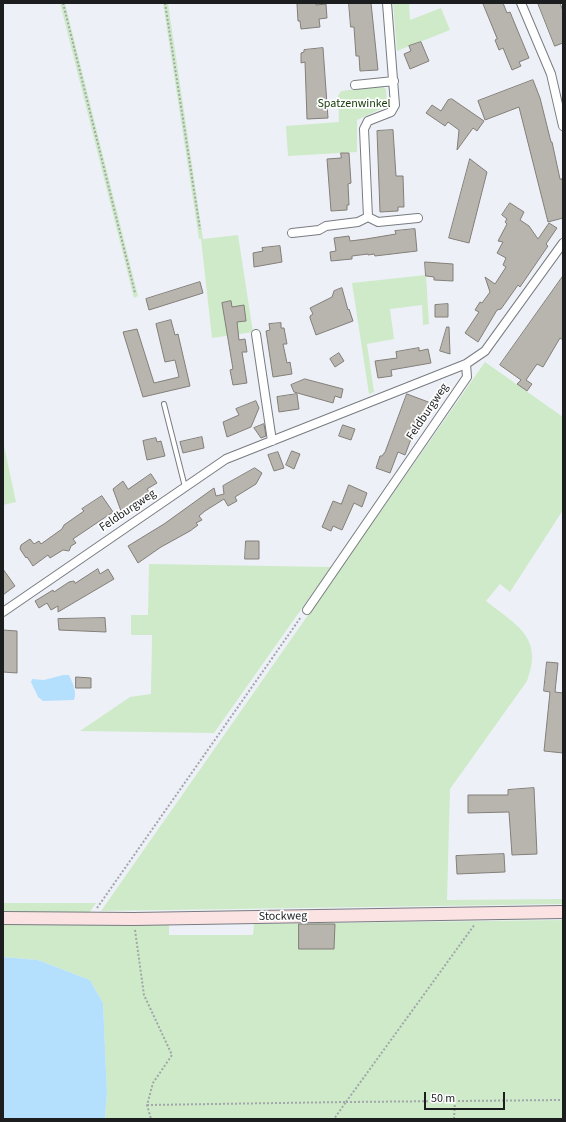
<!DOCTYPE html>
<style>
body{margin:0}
#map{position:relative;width:566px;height:1122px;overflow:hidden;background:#edf1f7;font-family:"Source Sans 3",sans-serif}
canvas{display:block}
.frame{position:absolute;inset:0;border:4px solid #1b1d1f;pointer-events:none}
.scale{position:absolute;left:424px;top:1092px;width:81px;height:18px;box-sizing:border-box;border:2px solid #1b1d1f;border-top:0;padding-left:5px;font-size:12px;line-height:14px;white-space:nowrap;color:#1b1d1f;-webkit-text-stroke:3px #fefefe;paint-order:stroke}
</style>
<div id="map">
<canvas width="566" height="1122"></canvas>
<div class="frame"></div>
<div class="scale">50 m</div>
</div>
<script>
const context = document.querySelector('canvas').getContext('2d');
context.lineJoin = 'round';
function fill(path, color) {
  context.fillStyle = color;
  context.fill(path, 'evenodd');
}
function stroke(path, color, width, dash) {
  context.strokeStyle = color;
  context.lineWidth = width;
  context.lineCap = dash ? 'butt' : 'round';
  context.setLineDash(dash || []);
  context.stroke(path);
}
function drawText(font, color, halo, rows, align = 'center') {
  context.font = font + ' "Source Sans 3",sans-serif';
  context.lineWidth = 3.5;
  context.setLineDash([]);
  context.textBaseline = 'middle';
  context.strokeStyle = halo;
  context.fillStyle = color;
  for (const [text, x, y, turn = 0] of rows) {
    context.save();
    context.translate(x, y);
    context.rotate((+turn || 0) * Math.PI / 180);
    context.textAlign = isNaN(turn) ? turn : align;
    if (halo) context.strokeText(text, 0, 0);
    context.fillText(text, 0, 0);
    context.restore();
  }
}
const green = new Path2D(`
 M 60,3 L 65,3 L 138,296 L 134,298 Z
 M 163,3 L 168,3 L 203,239 L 238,235 L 253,332 L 212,338 L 201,239 L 199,239 Z
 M 393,3 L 409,3 L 410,20 L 441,8 L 450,30 L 397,51 Z
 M 381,86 L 386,89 L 387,106 L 357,120 L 357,152 L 288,156 L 286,126 L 339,122 L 338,96 L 341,91 Z
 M 426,275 L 429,324 L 423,325 L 422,305 L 390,309 L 394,339 L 367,344 L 374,392 L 369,394 L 352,283 Z
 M 485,362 L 563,417 L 563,510 L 510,592 L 500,584 L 486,601 C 516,625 544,637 527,681 L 450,789 L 447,900 L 563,899 L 563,904 L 101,911 Z
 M 3,441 L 16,502 L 3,505 Z
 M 149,564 L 331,567 L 214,733 L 80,731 L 130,697 L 151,694 L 152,635 L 131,635 L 131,615 L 148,615 Z
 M 3,903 L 96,903 L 89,913 L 3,912 Z
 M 563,920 L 563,1119 L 105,1119 L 107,1092 L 103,1003 L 90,980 L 38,960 L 3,957 L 3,925 L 169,924 L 169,935 L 253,935 L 254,924 Z`);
const water = new Path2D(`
 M 63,675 L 69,675 C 73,683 77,692 74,700 L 43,701 L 38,697 L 31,682 L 32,679 L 44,680 Z
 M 3,957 L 38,960 L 90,980 L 103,1003 L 107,1092 L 105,1119 L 3,1119 Z`);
const building = new Path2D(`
 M 316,3 L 316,5 L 326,4 L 327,18 L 319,19 L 320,27 L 301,29 L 300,21 L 298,21 L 297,4 Z
 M 349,3 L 371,3 L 378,70 L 360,71 L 359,56 L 356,56 L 354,27 L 351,27 Z
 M 483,3 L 503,3 L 507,13 L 510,12 L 529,58 L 519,62 L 521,66 L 512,70 L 503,48 L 499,50 L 495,40 L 497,39 Z
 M 538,3 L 560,3 L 563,11 L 563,43 L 555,46 Z
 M 421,42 L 429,61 L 410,69 L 404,54 L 411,51 L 409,46 Z
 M 323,48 L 328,118 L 307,119 L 305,62 L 301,63 L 301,53 L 304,52 L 304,50 Z
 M 533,80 L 540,98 L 551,142 L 552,142 L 560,179 L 562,179 L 563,183 L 563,218 L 548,222 L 519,107 L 485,120 L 478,101 Z
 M 452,99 L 484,121 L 477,131 L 473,128 L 457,150 L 459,130 L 448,122 L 445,126 L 426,113 L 432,105 L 441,111 L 448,100 Z
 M 393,130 L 396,176 L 403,176 L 404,207 L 398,207 L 398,211 L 380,212 L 377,131 Z
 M 341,153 L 349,153 L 351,183 L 348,184 L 349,205 L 347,205 L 347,210 L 331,211 L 327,159 L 341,158 Z
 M 470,159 L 487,172 L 469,243 L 449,238 Z
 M 510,203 L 524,212 L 520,220 L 529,226 L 538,239 L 549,223 L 557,228 L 546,244 L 548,246 L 520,287 L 518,285 L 501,309 L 497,310 L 478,342 L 465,333 L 479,312 L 475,310 L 480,302 L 482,303 L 490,292 L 485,277 L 495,284 L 506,267 L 503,265 L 506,258 L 497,253 L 503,242 L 498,241 L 507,224 L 505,222 L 507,219 L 502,215 Z
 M 415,229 L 417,251 L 375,256 L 374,254 L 368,255 L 368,254 L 352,256 L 352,259 L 331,261 L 330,252 L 336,251 L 334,238 L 349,236 L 350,241 L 366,239 L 396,234 L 395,231 Z
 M 280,246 L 282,262 L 254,267 L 253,253 L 263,251 L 262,248 Z
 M 425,262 L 453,264 L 453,281 L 434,280 L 434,277 L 426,276 Z
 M 563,276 L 563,340 L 560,338 L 543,367 L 537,364 L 526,380 L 532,384 L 527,391 L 517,384 L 521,380 L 500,365 Z
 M 200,282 L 203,293 L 149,310 L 146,299 Z
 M 342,288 L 348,310 L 349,309 L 353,321 L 316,335 L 310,318 L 310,316 L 313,314 L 310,308 L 332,297 L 334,291 Z
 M 231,301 L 232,307 L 244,305 L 246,321 L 237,322 L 239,340 L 245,339 L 247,352 L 242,352 L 247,383 L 233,385 L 230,370 L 233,369 L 222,303 Z
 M 448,304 L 448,317 L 435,317 L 435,305 Z
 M 171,320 L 175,335 L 178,334 L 190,386 L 143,397 L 123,332 L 137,329 L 154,383 L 179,377 L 175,360 L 165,362 L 156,324 Z
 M 281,323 L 281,328 L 284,328 L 287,344 L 283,344 L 287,363 L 290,362 L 292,374 L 273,377 L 266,331 L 270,330 L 269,324 Z
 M 447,327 L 449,327 L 450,354 L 440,351 Z
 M 419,348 L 419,351 L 428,349 L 431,363 L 391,370 L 392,376 L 378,378 L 375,361 L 397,358 L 396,352 Z
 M 339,353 L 344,361 L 335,367 L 330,359 Z
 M 305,379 L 343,389 L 341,398 L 335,396 L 333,403 L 294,392 L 291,385 Z
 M 297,394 L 299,409 L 279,412 L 277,397 Z
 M 407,394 L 431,403 L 427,415 L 424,414 L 422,419 L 420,418 L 417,423 L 405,455 L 398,452 L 390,473 L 376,468 L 380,456 L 382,456 L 385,452 Z
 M 256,401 L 259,408 L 251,427 L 227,437 L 223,422 L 239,415 L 236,409 Z
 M 264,424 L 266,436 L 261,438 L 254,428 Z
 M 343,425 L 355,429 L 351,440 L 339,436 Z
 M 202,437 L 204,448 L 183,453 L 180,442 Z
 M 156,438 L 157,442 L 161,441 L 165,456 L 147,460 L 143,441 Z
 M 292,451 L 300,454 L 294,469 L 286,465 Z
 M 278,452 L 284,468 L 274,471 L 268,455 Z
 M 255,468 L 262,473 L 256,484 L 235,497 L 237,501 L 228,506 L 224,499 L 205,511 L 199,516 L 202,520 L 196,523 L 198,525 L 190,531 L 161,547 L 138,563 L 128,546 L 164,524 L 214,488 L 216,496 L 224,494 L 223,486 Z
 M 151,474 L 157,483 L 147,489 L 152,496 L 132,512 L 128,506 L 121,511 L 113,489 L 123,481 L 128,489 Z
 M 349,485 L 367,493 L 362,507 L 354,503 L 342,530 L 333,526 L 331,531 L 322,527 L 333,501 L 341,504 Z
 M 102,496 L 113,512 L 73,539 L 76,543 L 71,546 L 69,551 L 63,550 L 50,558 L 48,555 L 33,566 L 27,557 L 26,558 L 20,549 L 21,545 L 30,539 L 34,544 L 39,541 L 41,544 L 62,529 L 64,525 L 84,511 L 82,509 Z
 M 246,541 L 259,541 L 259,559 L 245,559 Z
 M 3,569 L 15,586 L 3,595 Z
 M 98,569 L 100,574 L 108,569 L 114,579 L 58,612 L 58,606 L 51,610 L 47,603 L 39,608 L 35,601 L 53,590 L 54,592 L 69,582 L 74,581 L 75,583 Z
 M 105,618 L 106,632 L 59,630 L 58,619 Z
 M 3,630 L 17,631 L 17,673 L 3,672 Z
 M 547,662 L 558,663 L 555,692 L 563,693 L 563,753 L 544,751 L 550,692 L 544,691 Z
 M 76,677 L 91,678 L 91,688 L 76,688 Z
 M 534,788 L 537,854 L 512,855 L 509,812 L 468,813 L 468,795 L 508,795 L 508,790 Z
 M 504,854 L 505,872 L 457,874 L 456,856 Z
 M 299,924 L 335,924 L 334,949 L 299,949 Z`);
const path = new Path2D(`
 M 63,3 L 135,293
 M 165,3 L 200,229
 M 97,908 L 301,617
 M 135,930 L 144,995 L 172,1055 L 153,1083 L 147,1105 L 151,1119
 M 346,1102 L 475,924
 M 346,1102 L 563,1100
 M 147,1105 L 346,1102 L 334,1119
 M 454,1119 L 455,1101`);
const lane = new Path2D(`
 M 164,404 L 185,487`);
const street = new Path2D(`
 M 521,3 L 551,74 L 563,126
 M 355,85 L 394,81
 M 368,217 L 378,222 L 418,218
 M 292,233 L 319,230 L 326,226 L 358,222 L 368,217 L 364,129 L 368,121 L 391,112 L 395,105 L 387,3
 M 256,334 L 272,441
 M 307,610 L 467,377 L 466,364
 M 3,612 L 226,459 L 466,364 L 485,351 L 563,243`);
const secondary = new Path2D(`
 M 3,918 L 134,919 L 563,912`);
const parkNames = [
 ["Spatzenwinkel",354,104]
];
const streetNames = [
 ["Feldburgweg",428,412,-56],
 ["Feldburgweg",128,511,-34],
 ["Stockweg",283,917,-1]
];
fill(green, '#ceeac8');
fill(water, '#b5e0fd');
fill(building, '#b8b4ae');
stroke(building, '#837e79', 1);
stroke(lane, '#787c81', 6);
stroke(street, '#787c81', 10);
stroke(secondary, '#787c81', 14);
stroke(path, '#a2a6aa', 2, [2, 2]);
stroke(lane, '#fff', 4);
stroke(street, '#fff', 8);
stroke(secondary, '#fce3e3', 12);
drawText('12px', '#143809', '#fefefe', parkNames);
drawText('12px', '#1b1d1f', '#fefefe', streetNames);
</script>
